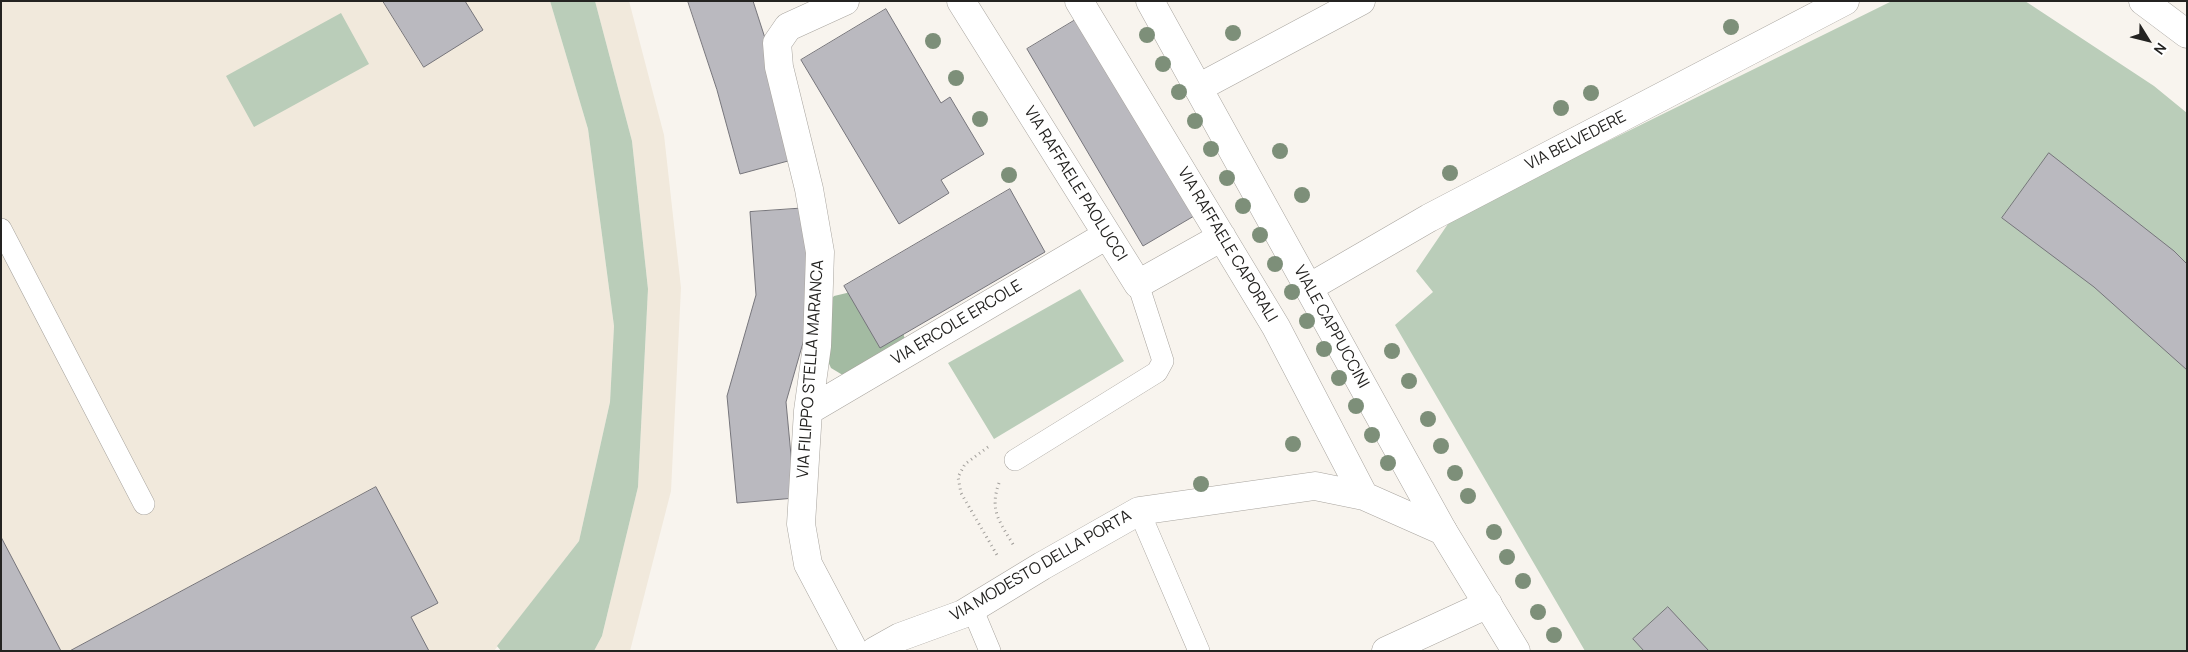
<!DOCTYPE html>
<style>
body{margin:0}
#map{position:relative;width:2188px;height:652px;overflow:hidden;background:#f8f4ee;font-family:Manrope,sans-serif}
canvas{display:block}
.frame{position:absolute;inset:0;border:2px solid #242321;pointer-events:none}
.north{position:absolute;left:2123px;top:15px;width:50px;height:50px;-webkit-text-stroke:4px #fff;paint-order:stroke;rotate:126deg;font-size:14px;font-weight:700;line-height:20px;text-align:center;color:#242321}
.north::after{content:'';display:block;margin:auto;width:18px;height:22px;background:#242321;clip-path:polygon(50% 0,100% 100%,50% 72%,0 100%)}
</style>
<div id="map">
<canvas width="2188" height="652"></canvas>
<div class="frame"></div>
<div class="north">N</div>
</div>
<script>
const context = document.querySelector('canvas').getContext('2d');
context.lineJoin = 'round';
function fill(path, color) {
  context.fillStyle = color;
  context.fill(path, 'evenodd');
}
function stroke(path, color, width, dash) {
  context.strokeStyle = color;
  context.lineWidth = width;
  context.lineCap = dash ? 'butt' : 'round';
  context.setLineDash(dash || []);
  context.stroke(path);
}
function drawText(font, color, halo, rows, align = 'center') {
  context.font = font + ' Manrope,sans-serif';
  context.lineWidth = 5;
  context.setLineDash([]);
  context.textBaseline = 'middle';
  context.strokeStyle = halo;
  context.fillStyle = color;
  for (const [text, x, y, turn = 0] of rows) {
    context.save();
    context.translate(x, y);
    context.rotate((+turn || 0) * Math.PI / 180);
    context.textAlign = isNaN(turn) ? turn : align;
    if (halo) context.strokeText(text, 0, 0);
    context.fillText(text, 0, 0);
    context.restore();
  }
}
const built = new Path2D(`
 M 1,1 L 550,1 L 588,129 L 614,326 L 610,402 L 579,541 L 494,651 L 1,651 Z
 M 595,1 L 629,1 L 664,135 L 681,288 L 671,491 L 630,651 L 594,651 L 602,636 L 638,487 L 648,289 L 632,141 Z`);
const green = new Path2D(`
 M 550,1 L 595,1 L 632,141 L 648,289 L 638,487 L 602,636 L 594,651 L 501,651 L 497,646 L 579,541 L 610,402 L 614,326 L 588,129 Z
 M 1892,1 L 2025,1 L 2154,86 L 2187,113 L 2187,651 L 1585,651 L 1395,325 L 1433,292 L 1416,271 L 1452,218 Z
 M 341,13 L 369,64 L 254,127 L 226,76 Z
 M 1080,289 L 1124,361 L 994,439 L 948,363 Z`);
const forest = new Path2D(`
 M 851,292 L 901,318 L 906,348 L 846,377 L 831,368 L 824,353 L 825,307 L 834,296 Z`);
const building = new Path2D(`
 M 383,1 L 465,1 L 483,30 L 424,67 Z
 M 688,1 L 753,1 L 776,72 L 799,158 L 740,174 L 717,90 Z
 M 886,9 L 941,103 L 950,97 L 984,154 L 941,180 L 949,193 L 899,224 L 801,60 Z
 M 1077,19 L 1194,216 L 1143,246 L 1027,49 Z
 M 2049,153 L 2174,251 L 2187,264 L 2187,370 L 2094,287 L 2002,218 Z
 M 1010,189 L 1045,252 L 880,348 L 844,286 Z
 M 808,208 L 815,301 L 786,402 L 795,498 L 737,503 L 727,396 L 756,295 L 750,212 Z
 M 376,487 L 438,603 L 411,617 L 429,651 L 70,651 Z
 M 1,537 L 61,651 L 1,651 Z
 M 1668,607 L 1709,651 L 1644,651 L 1633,639 Z`);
const path = new Path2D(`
 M 988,447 L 965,464 L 958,477 L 961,493 L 997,555
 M 999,483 C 989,511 1000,522 1014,546`);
const lane = new Path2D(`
 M 1,229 L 144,504
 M 1015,460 L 1157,372 L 1163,361 L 1138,284
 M 1139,511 L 1199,651
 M 972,608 L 990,651`);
const street = new Path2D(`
 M 845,1 L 788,27 L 777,43 L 779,67 L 809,189 L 820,252 L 817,346 L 808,411 L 801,524 L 808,564 L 854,651
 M 961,1 L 1138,284 L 1222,237
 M 1079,1 L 1276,327 L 1364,496
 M 2143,1 L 2187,34
 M 1198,88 L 1361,1
 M 1310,287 L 1429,218 L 1845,1
 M 808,411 L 1107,235
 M 875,651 L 900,637 L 963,614 L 1042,566 L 1139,511 L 1315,486 L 1364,496 L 1443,531
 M 1386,651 L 1488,604`);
const secondary = new Path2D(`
 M 1150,1 L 1443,531 L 1516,651`);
const trees = [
 [1731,27],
 [1233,33],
 [1147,35],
 [933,41],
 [1163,64],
 [956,78],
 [1179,92],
 [1591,93],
 [1561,108],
 [980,119],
 [1195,121],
 [1211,149],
 [1280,151],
 [1450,173],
 [1009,175],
 [1227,178],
 [1302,195],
 [1243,206],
 [1260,235],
 [1275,264],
 [1292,292],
 [1307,321],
 [1324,349],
 [1392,351],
 [1339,378],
 [1409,381],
 [1356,406],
 [1428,419],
 [1372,435],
 [1293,444],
 [1441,446],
 [1388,463],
 [1455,473],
 [1201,484],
 [1468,496],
 [1494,532],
 [1507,557],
 [1523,581],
 [1538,612],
 [1554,635]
];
const streetNames = [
 ["VIA BELVEDERE",1576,141,-27],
 ["VIA RAFFAELE PAOLUCCI",1075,184,58],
 ["VIA RAFFAELE CAPORALI",1227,245,59],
 ["VIA ERCOLE ERCOLE",957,323,-31],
 ["VIALE CAPPUCCINI",1331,327,61],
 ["VIA FILIPPO STELLA MARANCA",811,369,-86],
 ["VIA MODESTO DELLA PORTA",1041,566,-30]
];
fill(built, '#f1e9dc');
fill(green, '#bacdb9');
fill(forest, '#a3bba2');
fill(building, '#bab9bf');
stroke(building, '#76757b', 1);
stroke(lane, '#a8a49e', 22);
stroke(street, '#a8a49e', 29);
stroke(secondary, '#a8a49e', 29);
stroke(path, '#a19e9a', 3, [1, 4]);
stroke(lane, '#fff', 21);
stroke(street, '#fff', 28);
stroke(secondary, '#fff', 28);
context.fillStyle = '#7d8f79';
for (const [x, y] of trees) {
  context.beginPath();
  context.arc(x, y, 8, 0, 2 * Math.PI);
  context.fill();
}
drawText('16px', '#242321', '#fff', streetNames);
</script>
